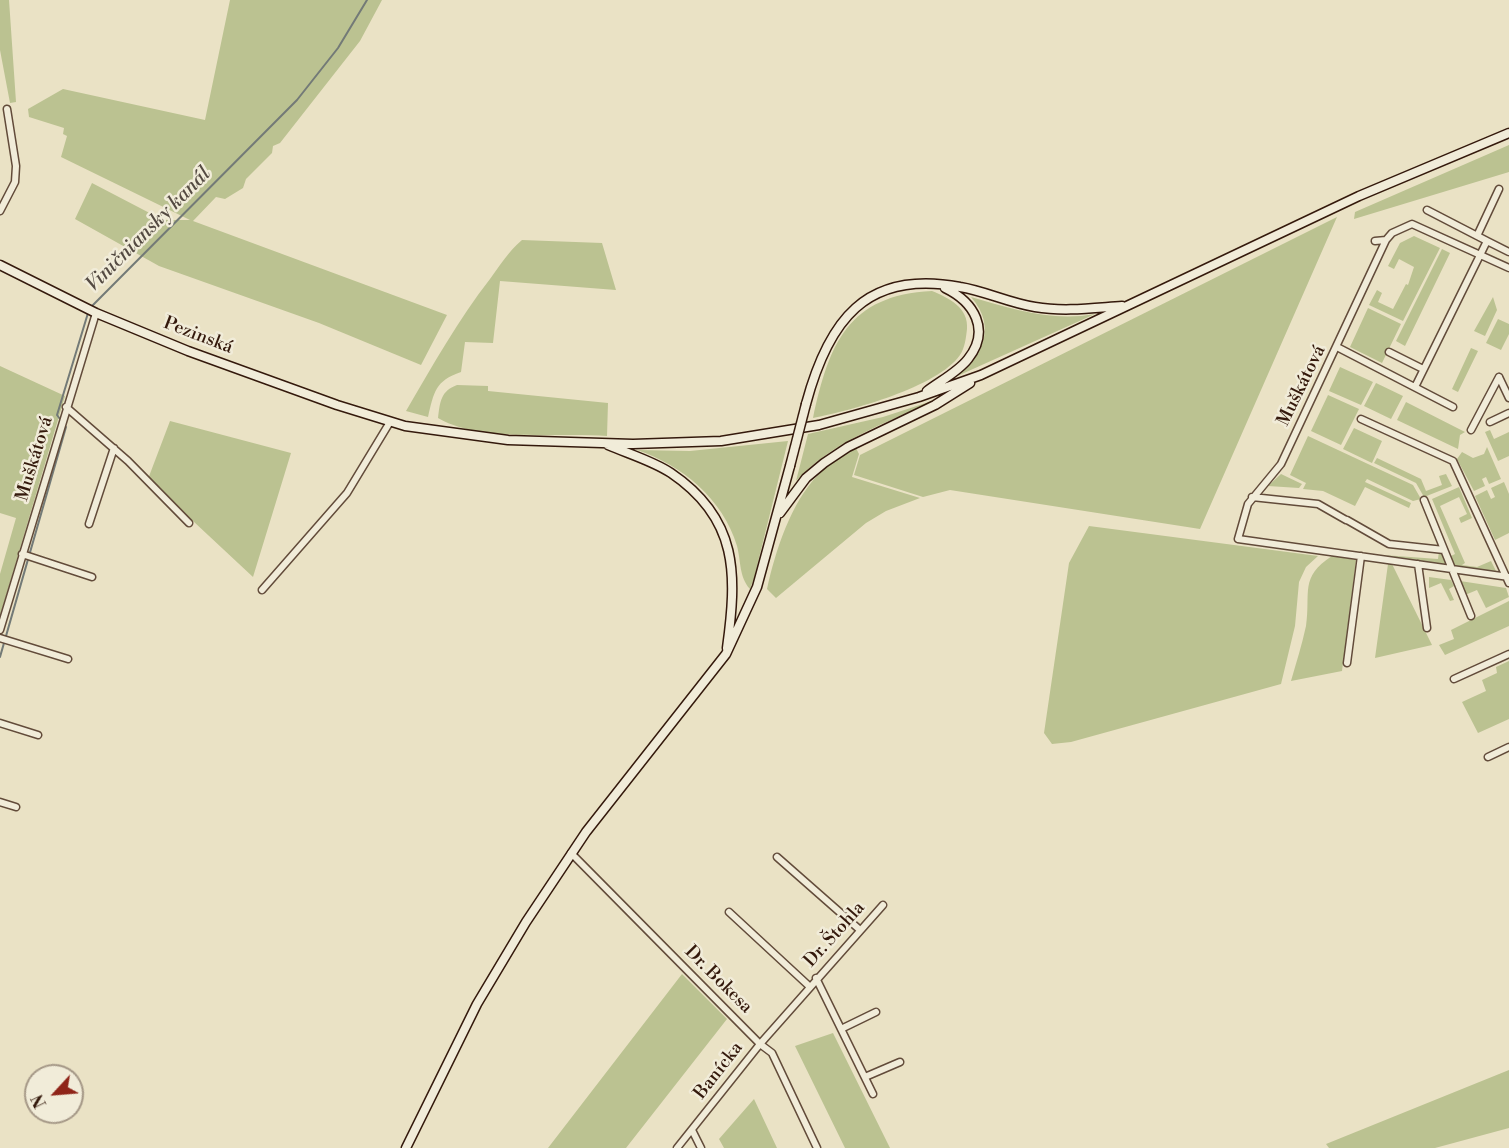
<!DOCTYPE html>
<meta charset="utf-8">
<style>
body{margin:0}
#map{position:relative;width:1509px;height:1148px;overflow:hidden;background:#eae2c5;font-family:"Libre Bodoni",serif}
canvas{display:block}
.north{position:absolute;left:24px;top:1064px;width:60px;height:60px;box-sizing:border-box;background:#f1ecd9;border:2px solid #a59887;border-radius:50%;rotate:244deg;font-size:16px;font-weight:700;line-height:24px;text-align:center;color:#34190c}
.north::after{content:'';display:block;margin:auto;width:21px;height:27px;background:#8f2418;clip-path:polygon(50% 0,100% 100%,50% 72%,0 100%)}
</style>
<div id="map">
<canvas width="1509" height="1148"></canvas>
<div class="north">N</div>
</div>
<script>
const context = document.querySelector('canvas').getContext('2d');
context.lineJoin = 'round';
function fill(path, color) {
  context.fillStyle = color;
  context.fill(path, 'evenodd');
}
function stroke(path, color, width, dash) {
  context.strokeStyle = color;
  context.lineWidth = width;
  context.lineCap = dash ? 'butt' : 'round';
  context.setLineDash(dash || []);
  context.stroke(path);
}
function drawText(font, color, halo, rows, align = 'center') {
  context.font = font + ' "Libre Bodoni",serif';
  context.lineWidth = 5;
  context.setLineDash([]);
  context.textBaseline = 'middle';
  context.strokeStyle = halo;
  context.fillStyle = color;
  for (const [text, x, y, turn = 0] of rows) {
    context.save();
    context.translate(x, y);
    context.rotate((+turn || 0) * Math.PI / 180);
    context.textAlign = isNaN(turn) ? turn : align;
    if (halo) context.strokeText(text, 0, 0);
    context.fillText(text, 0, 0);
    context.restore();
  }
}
const green = new Path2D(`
 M 0,0 L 9,0 L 16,102 L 10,103 L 0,50 Z
 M 230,0 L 382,0 L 360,41 L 280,143 L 273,146 L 272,153 L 246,179 L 243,188 L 225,199 L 216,197 L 193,221 L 447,315 L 421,365 L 319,323 L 159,266 L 75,219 L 92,183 L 163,220 L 190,220 L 61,157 L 67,136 L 63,134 L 64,128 L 29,117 L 28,109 L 63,89 L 205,120 Z
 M 1509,145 L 1509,172 L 1354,219 L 1355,212 Z
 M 1337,217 L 1200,529 L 950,490 L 923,497 L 854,475 L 860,455 Z
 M 1414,236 L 1440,248 L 1403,321 L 1369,305 L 1377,290 L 1382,293 L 1378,302 L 1393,309 L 1406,284 L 1408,285 L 1414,267 L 1399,259 L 1394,269 L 1388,266 L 1400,243 Z
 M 522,240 L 602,243 L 616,290 L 500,281 L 493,343 L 465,342 L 461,372 C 435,381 434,392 428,417 L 406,411 C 433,365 458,320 490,279 C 501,264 508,252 522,240 Z
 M 1442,249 L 1450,253 L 1405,346 L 1396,341 Z
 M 932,291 C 949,298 969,308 967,329 C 966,337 965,348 960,355 C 938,387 850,411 813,418 C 829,344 848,295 932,291 Z
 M 971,297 C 1012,309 1052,322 1095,314 L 953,378 C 982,357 998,328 971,297 Z
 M 1493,297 L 1497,310 L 1485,336 L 1474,331 Z
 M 1368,308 L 1401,324 L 1382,363 L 1350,347 Z
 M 1498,319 L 1509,324 L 1509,334 L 1501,350 L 1486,343 Z
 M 1471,348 L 1478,351 L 1458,392 L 1452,389 Z
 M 0,366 L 65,396 L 0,616 L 0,574 L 16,518 L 0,513 Z
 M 1340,367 L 1373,382 L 1361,405 L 1329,391 Z
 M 1376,383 L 1403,396 L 1391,419 L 1364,406 Z
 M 457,385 L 488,386 L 488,391 L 608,403 L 607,436 C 556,432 481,443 438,418 C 440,401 441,391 457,385 Z
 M 1328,395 L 1359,409 L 1341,445 L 1311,431 Z
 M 935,400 C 885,424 834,440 796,481 L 808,434 L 883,417 Z
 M 1406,402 L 1465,432 L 1460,435 L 1458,449 L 1397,420 Z
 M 170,421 L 291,453 L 253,577 L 148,479 Z
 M 1354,428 L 1382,441 L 1372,463 L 1343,449 Z
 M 1490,430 L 1494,439 L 1509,432 L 1509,456 L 1498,461 L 1485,432 Z
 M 1308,436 L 1413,485 L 1421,499 L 1413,501 L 1367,479 L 1365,482 L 1411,503 L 1409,508 L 1365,487 L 1355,506 L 1323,491 L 1303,489 L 1306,483 L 1290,475 Z
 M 788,441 L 754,578 L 750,589 C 739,577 741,561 737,546 C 723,499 682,465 637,450 L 690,451 Z
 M 1487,447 L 1501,479 L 1489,484 L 1486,477 L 1482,479 L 1485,486 L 1474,491 L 1457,459 L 1462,452 L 1473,458 L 1484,454 Z
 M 856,448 L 859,454 L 852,477 L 920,498 L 886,511 L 866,523 L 776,598 L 767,589 C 775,552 791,502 818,475 C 828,464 844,456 856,448 Z
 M 1377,458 L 1421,479 L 1426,491 L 1442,485 L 1439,476 L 1446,474 L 1452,486 L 1424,497 L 1416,483 L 1374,463 Z
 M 1281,474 L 1302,484 L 1299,488 L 1268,486 Z
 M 1504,482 L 1509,494 L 1509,533 L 1495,540 L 1475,496 L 1487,490 L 1491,499 L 1495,497 L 1491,488 Z
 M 1459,487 L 1472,518 L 1461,523 L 1459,518 L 1467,514 L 1459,497 L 1440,506 L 1465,563 L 1462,565 L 1477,567 L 1491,561 L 1496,571 L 1455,567 L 1451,556 L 1455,554 L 1432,499 Z
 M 1089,526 L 1318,556 L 1306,567 L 1299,582 L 1295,626 L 1281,684 L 1071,742 L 1052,744 L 1044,733 L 1069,563 Z
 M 1439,551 L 1442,551 L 1449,566 L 1383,555 L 1438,559 Z
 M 1332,556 L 1356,560 L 1342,671 L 1291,681 C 1296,663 1302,645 1306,626 C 1311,593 1299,577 1332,556 Z
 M 1388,564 L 1392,564 L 1432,645 L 1375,658 Z
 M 1429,577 L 1451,580 L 1454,586 L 1449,589 L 1454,600 L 1450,601 L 1441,583 L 1429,588 Z
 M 1460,581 L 1506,588 L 1509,597 L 1486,608 L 1477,590 L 1465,595 Z
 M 1509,601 L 1509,626 L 1445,655 L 1439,645 L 1454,639 L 1451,630 Z
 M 1509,661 L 1509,719 L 1478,733 L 1462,702 L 1486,691 L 1482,680 L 1497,673 L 1496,667 Z
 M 682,974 L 727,1019 L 626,1148 L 548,1148 Z
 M 833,1033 L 890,1148 L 845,1148 L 795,1046 Z
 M 1509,1070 L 1509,1128 L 1435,1148 L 1329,1148 L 1326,1144 Z
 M 754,1099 L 777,1148 L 724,1148 L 719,1139 Z`);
const stream = new Path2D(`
 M 90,308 L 297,100 L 338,48 L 367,0
 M 0,657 L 66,427 L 57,415 L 88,313`);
const minor = new Path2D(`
 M 1427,210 L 1487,241
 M 0,211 L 15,182 L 16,166 L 7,109
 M 1477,236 L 1499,189
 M 1386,240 L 1281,464 L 1248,504 L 1238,539 L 1509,577
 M 1375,241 L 1386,240 L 1392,233 L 1412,224 L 1509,268
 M 1337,347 L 1453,407
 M 1389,352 L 1423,369
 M 1499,377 L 1509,398
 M 1416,385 L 1487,241 L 1509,252
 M 66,407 L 128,461 L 189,523
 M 1361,419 L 1453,461 L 1509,583
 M 1490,422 L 1509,413
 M 1471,430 L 1499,377
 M 1252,497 L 1318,504 L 1346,520
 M 1424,500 L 1471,616
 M 1347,520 L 1389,544 L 1444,550
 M 89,524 L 114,448
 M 22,554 L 92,577
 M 1418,564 L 1427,628
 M 262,590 L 347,493 L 390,422
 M 0,630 L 96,313
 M 0,638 L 68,659
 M 1347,663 L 1361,556
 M 1454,679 L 1509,654
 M 0,723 L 38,735
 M 1488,757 L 1509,747
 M 0,802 L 16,807
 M 571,853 L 760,1044 L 772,1053 L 817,1148
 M 777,857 L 860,930
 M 729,912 L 809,986
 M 816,978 L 873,1094
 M 841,1029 L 876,1012
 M 865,1077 L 900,1062
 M 692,1130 L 701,1148
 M 677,1148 L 760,1044 L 883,905`);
const secondary = new Path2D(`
 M 0,265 L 96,313 L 188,351 L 337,405 L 405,426 L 508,440 L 633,444 L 721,441 L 819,425 L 919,397 L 981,375 L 1359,196 L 1509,133
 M 927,391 C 940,381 958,372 968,359 C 991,330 974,302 945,288
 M 806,404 C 828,322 865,269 960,287 C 985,291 1009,303 1035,307 C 1064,312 1093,308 1122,306
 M 608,445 C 629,454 653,461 671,473 C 739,519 737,575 727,648
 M 780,513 L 806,478 L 824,463 L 848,447 L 935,405 L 970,383
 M 406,1148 L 477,1004 L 526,922 L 586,832 L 726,654 L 757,587 L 790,466`);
const secondaryBridge = new Path2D(`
 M 790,466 L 806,404`);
const streetNames = [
 ["Pezinská",198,336,21],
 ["Muškátová",1302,386,-64],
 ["Muškátová",35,459,-73],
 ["Dr. Štohla",835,935,-48],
 ["Dr. Bokesa",718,980,45],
 ["Banícka",719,1071,-52]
];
const waterNames = [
 ["Viničniansky kanál",149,230,-45]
];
fill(green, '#bbc291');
stroke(stream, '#737a77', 2);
stroke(minor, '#624b3a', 9);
stroke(secondary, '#34190c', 11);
stroke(minor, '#f1ecd9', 6);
stroke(secondary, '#f1ecd9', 8);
stroke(secondaryBridge, '#34190c', 11, []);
stroke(secondaryBridge, '#f1ecd9', 8);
drawText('18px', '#34190c', '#f1ecd9', streetNames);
drawText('italic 20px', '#544a42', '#f1ecd9', waterNames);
</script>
